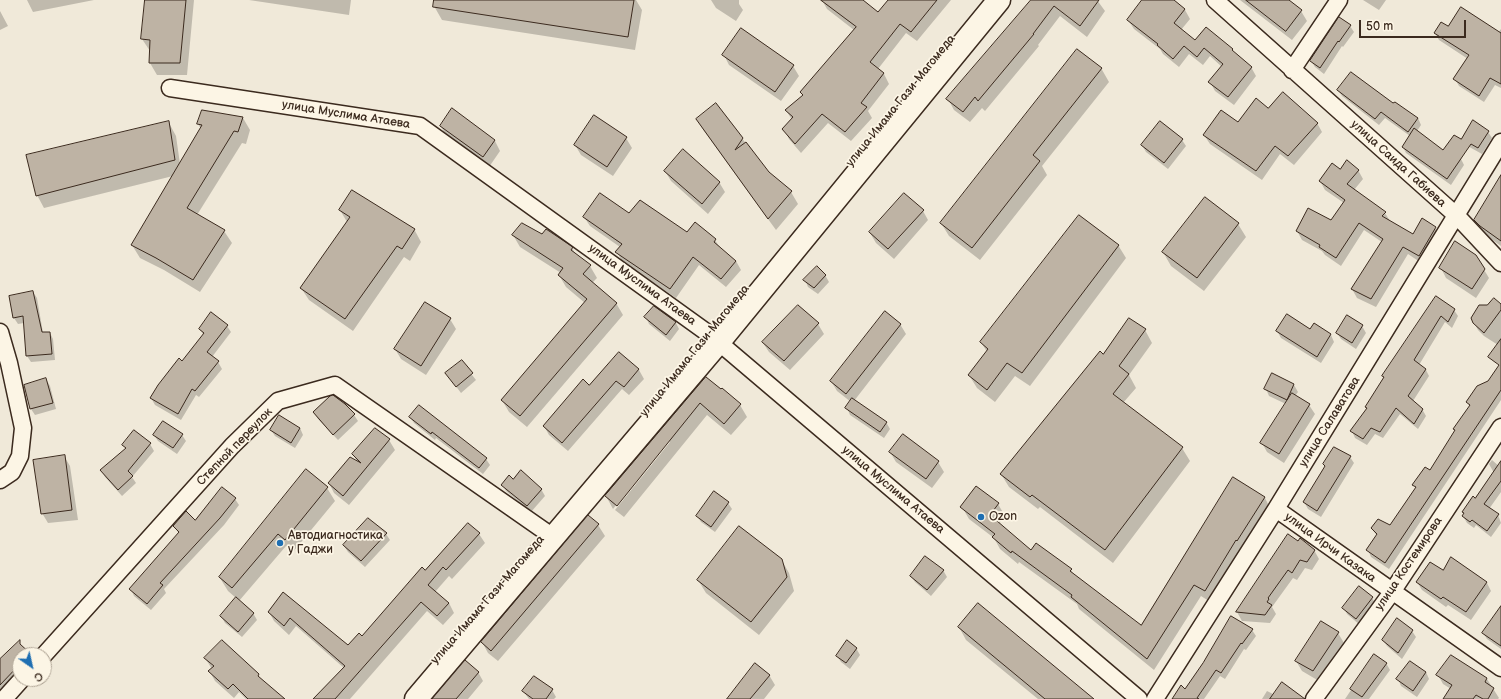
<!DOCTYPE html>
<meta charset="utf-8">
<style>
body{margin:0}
#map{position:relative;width:1501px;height:699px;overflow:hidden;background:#f0e9d9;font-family:"Balsamiq Sans",sans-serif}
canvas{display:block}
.north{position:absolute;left:12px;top:647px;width:40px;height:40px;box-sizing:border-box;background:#fcf5e5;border:1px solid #afa495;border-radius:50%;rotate:146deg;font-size:11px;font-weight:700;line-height:16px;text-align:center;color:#3b2a1e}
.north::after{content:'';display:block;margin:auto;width:14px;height:18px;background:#1f6fb2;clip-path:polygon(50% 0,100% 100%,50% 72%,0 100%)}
.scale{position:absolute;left:1359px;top:20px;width:107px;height:18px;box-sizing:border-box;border:2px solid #3b2a1e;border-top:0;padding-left:5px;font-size:12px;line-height:14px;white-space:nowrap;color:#3b2a1e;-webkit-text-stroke:3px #fcf5e5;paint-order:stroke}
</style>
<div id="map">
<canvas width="1501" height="699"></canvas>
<div class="north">С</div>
<div class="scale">50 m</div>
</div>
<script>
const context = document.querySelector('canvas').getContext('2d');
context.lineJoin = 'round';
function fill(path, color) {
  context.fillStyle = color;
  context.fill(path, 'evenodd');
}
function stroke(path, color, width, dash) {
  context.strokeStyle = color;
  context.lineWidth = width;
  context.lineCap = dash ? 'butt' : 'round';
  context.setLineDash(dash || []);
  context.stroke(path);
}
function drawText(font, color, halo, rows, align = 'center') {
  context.font = font + ' "Balsamiq Sans",sans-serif';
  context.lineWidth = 3.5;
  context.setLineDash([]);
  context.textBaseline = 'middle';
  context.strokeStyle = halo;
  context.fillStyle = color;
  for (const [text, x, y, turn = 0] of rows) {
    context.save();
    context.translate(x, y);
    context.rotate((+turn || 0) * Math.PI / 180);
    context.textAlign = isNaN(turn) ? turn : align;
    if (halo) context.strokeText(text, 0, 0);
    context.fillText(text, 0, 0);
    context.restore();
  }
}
const shadow = new Path2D(`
 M 27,0 L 94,0 L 33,12 Z
 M 145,0 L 194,0 L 187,75 L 157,75 L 150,63 L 150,51 L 142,39 Z
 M 249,0 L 351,0 L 349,15 Z
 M 435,0 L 636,0 L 642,10 L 635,50 L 442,20 L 434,6 Z
 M 711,0 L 739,0 L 739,4 L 743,10 L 736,21 L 716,8 Z
 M 822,0 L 861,0 L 878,13 L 889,0 L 951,0 L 917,41 L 906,33 L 878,69 L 884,74 L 889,84 L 868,111 L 872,118 L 851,141 L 828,123 L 801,153 L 789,139 L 784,129 L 792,120 L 786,110 L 803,96 L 801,92 L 854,30 L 827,9 Z
 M 1032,0 L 1097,0 L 1105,11 L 1087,37 L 1060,16 L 1038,45 L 1039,46 L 985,111 L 982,108 L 970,122 L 954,110 L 948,99 Z
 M 1144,0 L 1172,0 L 1185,10 L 1190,19 L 1181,30 L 1195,41 L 1232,49 L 1235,54 L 1251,67 L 1256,76 L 1234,105 L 1215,91 L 1210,82 L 1222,67 L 1210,56 L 1203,65 L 1189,54 L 1179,67 L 1163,54 L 1160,49 L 1134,29 L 1128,20 Z
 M 1240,0 L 1287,0 L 1301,11 L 1307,21 L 1292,40 Z
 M 1363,0 L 1386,0 L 1379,10 Z
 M 0,11 L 8,26 L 0,30 Z
 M 1350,26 L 1354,32 L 1343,47 L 1342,46 L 1324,74 L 1315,67 L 1311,61 Z
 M 1449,28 L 1498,33 L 1501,29 L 1501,88 L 1495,85 L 1484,102 L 1459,86 L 1455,79 L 1468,59 L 1439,40 L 1435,33 Z
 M 724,55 L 793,66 L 799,76 L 781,101 L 729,65 Z
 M 1101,68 L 1109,82 L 1042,166 L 1047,175 L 980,260 L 949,236 L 941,223 Z
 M 1338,90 L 1394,105 L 1418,118 L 1421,125 L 1417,131 L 1443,151 L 1465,143 L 1488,132 L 1492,138 L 1482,154 L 1464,144 L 1467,149 L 1461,159 L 1464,165 L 1451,185 L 1406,153 L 1403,147 L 1410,136 L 1385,118 L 1379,125 L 1342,96 Z
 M 716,105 L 769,173 L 791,192 L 798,204 L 776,230 L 704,131 L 697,120 Z
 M 1268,109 L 1317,123 L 1322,132 L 1294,165 L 1280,154 L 1262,180 L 1210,144 L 1204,135 L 1238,124 Z
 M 453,110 L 495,141 L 500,151 L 489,167 L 446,136 L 441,126 Z
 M 203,111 L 243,118 L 250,130 L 246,144 L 242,143 L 197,215 L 224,231 L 232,243 L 200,292 L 164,270 L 140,258 L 132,245 L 173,176 L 44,208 L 37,195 L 169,123 L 176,136 L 180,164 L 201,129 L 198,124 Z
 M 1160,122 L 1182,140 L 1186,146 L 1168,169 L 1146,152 L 1142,145 Z
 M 626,138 L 632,148 L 613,176 L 581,155 L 575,145 Z
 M 1358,170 L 1363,179 L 1354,190 L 1385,213 L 1390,221 L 1413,235 L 1435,228 L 1440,236 L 1423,264 L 1408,254 L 1376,307 L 1357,298 L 1352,289 L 1382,242 L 1364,230 L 1341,266 L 1325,255 L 1322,251 L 1302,240 L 1297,231 L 1331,222 L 1344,203 L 1325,190 L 1320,181 L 1340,171 Z
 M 665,171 L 719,182 L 725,192 L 708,214 L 671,181 Z
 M 1501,185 L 1501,246 L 1487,236 L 1481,231 L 1475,220 Z
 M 340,210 L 414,229 L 421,242 L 410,261 L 404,257 L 353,331 L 309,300 L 301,288 L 347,222 Z
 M 923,211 L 928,220 L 894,259 L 876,243 L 870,233 Z
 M 629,215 L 687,233 L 715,240 L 720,248 L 736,261 L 741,270 L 726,287 L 699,265 L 676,298 L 622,261 L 617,252 L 620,247 L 590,226 L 584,217 Z
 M 1238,224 L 1246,237 L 1204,291 L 1171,266 L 1163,252 Z
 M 513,235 L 542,235 L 572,248 L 576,255 L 590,266 L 597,278 L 592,283 L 616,303 L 623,315 L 527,427 L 509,412 L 502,400 L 585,303 L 566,287 L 559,275 L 561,273 L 520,247 Z
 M 1118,245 L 1126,258 L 1030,386 L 1015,376 L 995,402 L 977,388 L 969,375 L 987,352 L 981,342 Z
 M 1441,268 L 1483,268 L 1489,278 L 1476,298 L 1446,278 Z
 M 825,275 L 829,282 L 818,294 L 808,287 L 805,280 Z
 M 33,292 L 37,298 L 43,333 L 50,333 L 53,339 L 55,360 L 31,362 L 27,356 L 24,323 L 18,324 L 14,318 Z
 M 1436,298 L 1454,310 L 1458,316 L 1452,328 L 1445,322 L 1419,365 L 1426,370 L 1429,376 L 1413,401 L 1422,409 L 1426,416 L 1418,429 L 1400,414 L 1383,438 L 1375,434 L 1367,445 L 1355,438 L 1352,431 L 1367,409 L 1366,407 Z
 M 798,306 L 818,324 L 824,334 L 790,370 L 769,352 L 763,343 Z
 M 1501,306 L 1501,359 L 1498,345 L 1484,336 L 1478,330 L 1474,323 Z
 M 654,307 L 676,323 L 679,329 L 670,341 L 649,324 L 646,317 Z
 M 1348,317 L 1362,326 L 1366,333 L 1356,349 L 1341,339 L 1337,333 Z
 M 450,319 L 456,329 L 426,375 L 401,359 L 395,349 Z
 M 900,324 L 906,334 L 854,401 L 886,422 L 890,429 L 884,438 L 850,415 L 847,408 L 851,402 L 837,391 L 831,381 Z
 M 1314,325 L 1331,335 L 1334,342 L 1321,363 L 1281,338 L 1277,331 L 1310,330 Z
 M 227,326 L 231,332 L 212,357 L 218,362 L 222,369 L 199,397 L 196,395 L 181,420 L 155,405 L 151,398 L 204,336 L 200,329 Z
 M 1145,330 L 1152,343 L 1129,375 L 1136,388 L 1123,403 L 1182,448 L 1190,461 L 1113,563 L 1040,507 L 1038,509 L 1009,487 L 1001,474 L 1103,355 Z
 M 619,353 L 639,370 L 644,379 L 629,395 L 622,389 L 568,451 L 549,435 L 544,426 L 590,386 Z
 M 461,361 L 476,380 L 461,393 L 446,373 Z
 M 1272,375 L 1294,385 L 1298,392 L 1295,396 L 1309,405 L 1315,414 L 1284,463 L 1267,452 L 1262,443 L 1286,404 L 1269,396 L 1266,389 Z
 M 1501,377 L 1501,400 L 1389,569 L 1371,557 L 1368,550 L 1377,536 L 1372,529 L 1391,526 L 1416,489 L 1414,485 L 1430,472 L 1455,432 L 1454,429 L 1470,407 L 1467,402 Z
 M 706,378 L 740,405 L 747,417 L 731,435 L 707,415 L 624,517 L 615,510 L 670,442 L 669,441 L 665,445 L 613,509 L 606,496 Z
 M 46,379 L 50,386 L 56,409 L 35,415 L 31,409 L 25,385 Z
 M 344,404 L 354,415 L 358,421 L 338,440 L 318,419 L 314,413 Z
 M 419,406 L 486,459 L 490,465 L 483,474 L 436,438 L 435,440 L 414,423 L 410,417 Z
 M 300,428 L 303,435 L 295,448 L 275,436 L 271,430 Z
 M 375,430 L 389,440 L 395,450 L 349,505 L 334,493 L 329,483 L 358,463 L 353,454 Z
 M 134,431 L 150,444 L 154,451 L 132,477 L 136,483 L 122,496 L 105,477 L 101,470 L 126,449 L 123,445 Z
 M 154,435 L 182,435 L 186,441 L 177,454 L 158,441 Z
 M 890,452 L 938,462 L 944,472 L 932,488 L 896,462 Z
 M 64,456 L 70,466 L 78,520 L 48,523 L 42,513 Z
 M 1350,457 L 1354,463 L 1321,517 L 1308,509 L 1304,502 L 1325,467 L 1324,464 Z
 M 1492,460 L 1501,468 L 1501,492 L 1489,509 L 1498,515 L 1501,523 L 1491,537 L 1476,525 L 1474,528 L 1467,523 L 1463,516 L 1464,514 L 1463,512 L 1475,499 L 1494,473 L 1489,464 Z
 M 306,471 L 327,488 L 335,501 L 293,552 L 286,546 L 239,601 L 253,613 L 257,620 L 242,637 L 225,623 L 221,616 L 236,598 L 228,591 L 220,578 Z
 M 1233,478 L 1265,498 L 1271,510 L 1212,603 L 1201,596 L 1154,670 L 1079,609 L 1077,604 L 1019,562 L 1018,564 L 1000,549 L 994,538 L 969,519 L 962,507 L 977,487 L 998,504 L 1005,516 L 999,524 L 1031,552 L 1071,570 L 1074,575 L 1141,626 Z
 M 503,485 L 541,489 L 545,496 L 531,512 L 506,491 Z
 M 235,499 L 239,505 L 224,525 L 164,589 L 166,593 L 151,610 L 134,596 L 131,589 L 179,534 L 174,526 L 195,522 Z
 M 728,503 L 732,509 L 715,532 L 701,522 L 697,516 Z
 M 588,517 L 598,525 L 605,536 L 498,661 L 488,653 L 482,642 Z
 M 468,524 L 479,534 L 485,543 L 452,579 L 449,576 L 435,592 L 449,603 L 454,613 L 443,625 L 427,611 L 350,699 L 315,699 L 344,668 L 296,626 L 289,635 L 274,621 L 269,612 L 283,593 L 348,646 L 362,637 Z
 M 386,534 L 390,540 L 365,567 L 348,552 L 344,546 Z
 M 1288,536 L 1314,550 L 1319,559 L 1312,570 L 1305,568 L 1297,580 L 1293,578 L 1272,607 L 1276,614 L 1270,623 L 1242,621 L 1237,612 Z
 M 1451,558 L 1487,583 L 1491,591 L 1471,620 L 1448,605 L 1446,607 L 1422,590 L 1417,582 L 1443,571 Z
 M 781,559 L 789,573 L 794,591 L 759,635 L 706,593 L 698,580 Z
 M 943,570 L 947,577 L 931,596 L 915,582 L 911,576 Z
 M 1372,598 L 1376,604 L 1360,625 L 1347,614 L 1344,608 Z
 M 1501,614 L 1501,649 L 1487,639 L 1483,633 Z
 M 959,627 L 1092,699 L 1038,699 L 966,640 Z
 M 1252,630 L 1256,636 L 1246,650 L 1244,649 L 1225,679 L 1220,676 L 1204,699 L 1177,699 Z
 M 1412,631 L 1416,637 L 1402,659 L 1387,646 L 1383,640 Z
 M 1338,633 L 1344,643 L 1319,681 L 1302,671 L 1296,661 Z
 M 18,643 L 30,655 L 20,655 L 20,679 L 0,699 L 0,661 Z
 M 856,648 L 860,655 L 850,669 L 841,662 L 837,656 Z
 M 1374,656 L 1386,663 L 1390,670 L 1369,699 L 1345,699 Z
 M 205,658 L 258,675 L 261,680 L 284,699 L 246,699 L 239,692 L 234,698 L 215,681 L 210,672 L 212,669 Z
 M 478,672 L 483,681 L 468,699 L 434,699 Z
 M 1426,672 L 1429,679 L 1417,697 L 1401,686 L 1398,679 Z
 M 769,675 L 775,685 L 764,699 L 728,699 Z
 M 1438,675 L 1487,679 L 1499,698 L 1498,699 L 1445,699 L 1451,689 L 1443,684 Z
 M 552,690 L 556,697 L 554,699 L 529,699 L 523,691 Z
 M 1267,691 L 1275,695 L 1301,699 L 1262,699 Z`);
const building = new Path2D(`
 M 145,0 L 186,0 L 180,63 L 149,63 L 150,40 L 141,39 Z
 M 434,0 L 634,0 L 628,37 L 433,7 Z
 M 821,0 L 863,0 L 878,12 L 888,0 L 937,0 L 911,32 L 900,24 L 870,62 L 884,73 L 861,103 L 867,107 L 845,132 L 822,114 L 795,144 L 782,129 L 793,117 L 785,110 L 803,95 L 800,92 L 856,27 Z
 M 1031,0 L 1099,0 L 1080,26 L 1054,6 L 1033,34 L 1034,34 L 978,101 L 975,97 L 963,112 L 946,99 Z
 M 1142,0 L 1174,0 L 1185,9 L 1174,23 L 1195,40 L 1206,27 L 1233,49 L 1232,50 L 1252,67 L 1228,97 L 1208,82 L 1223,64 L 1204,48 L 1197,57 L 1184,46 L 1173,59 L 1157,45 L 1158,44 L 1127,20 Z
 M 1246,0 L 1289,0 L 1302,10 L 1286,31 Z
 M 1461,7 L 1501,33 L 1501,84 L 1490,78 L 1479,96 L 1453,79 L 1469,55 L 1434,33 L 1441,22 L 1448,26 Z
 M 1339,17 L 1351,25 L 1339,42 L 1338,41 L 1320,68 L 1310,61 Z
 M 741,28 L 794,65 L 775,92 L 722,55 Z
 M 1077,49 L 1102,68 L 1033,155 L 1040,161 L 972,248 L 940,223 Z
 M 1351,72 L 1393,103 L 1395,102 L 1418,118 L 1408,132 L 1381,112 L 1375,119 L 1337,90 Z
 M 1283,92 L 1318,123 L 1288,156 L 1275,146 L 1256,171 L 1203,135 L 1221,110 L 1238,122 L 1256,98 L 1268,108 Z
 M 716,103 L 743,138 L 735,150 L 746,142 L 769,172 L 792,191 L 768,219 L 696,119 Z
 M 452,108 L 495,140 L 483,157 L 440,126 Z
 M 202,110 L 243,117 L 238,132 L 234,131 L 187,208 L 225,230 L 193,280 L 156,258 L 131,245 L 202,125 L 197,124 Z
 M 594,115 L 627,137 L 607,167 L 574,145 Z
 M 1473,120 L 1489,131 L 1478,148 L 1471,144 L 1447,179 L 1402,147 L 1414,128 L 1443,150 L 1454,135 L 1461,139 Z
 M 169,121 L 175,160 L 36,196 L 26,155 Z
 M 1160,121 L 1183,139 L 1164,163 L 1141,145 Z
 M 683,149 L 720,182 L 702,204 L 664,171 Z
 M 1347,160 L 1359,170 L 1347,184 L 1386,212 L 1382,216 L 1413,234 L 1422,218 L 1436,227 L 1419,256 L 1403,247 L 1371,299 L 1351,289 L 1383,239 L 1359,223 L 1336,258 L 1319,247 L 1320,245 L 1296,231 L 1308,208 L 1331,220 L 1345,200 L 1319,181 L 1332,163 L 1340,169 Z
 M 1501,175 L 1501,241 L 1480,226 L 1474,220 Z
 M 352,190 L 415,229 L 402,249 L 397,246 L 345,319 L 300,288 L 350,217 L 339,210 Z
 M 600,193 L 629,213 L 640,200 L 687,232 L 695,222 L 716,239 L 714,242 L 736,261 L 721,279 L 693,257 L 670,289 L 615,252 L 622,244 L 583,217 Z
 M 904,193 L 924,210 L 888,249 L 869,232 Z
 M 1205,197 L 1239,223 L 1197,278 L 1162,252 Z
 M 1079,215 L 1119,245 L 1022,373 L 1007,363 L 987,390 L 968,375 L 988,349 L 980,342 Z
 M 522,223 L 542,234 L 546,229 L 573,247 L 571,250 L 591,265 L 583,274 L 617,303 L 520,416 L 501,400 L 587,299 L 558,275 L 563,268 L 512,235 Z
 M 1455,241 L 1476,255 L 1485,269 L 1472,289 L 1439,268 Z
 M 817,266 L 826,275 L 814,288 L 803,280 Z
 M 33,291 L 42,332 L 50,332 L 52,354 L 26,356 L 23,316 L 13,318 L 9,296 Z
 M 1436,296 L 1455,309 L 1448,322 L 1441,316 L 1414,360 L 1426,369 L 1408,396 L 1423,409 L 1414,424 L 1396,408 L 1380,432 L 1371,428 L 1363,439 L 1350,431 L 1367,408 L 1365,407 L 1384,377 L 1382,376 Z
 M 1494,298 L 1501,304 L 1501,310 L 1484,333 L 1473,323 L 1471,318 L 1479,305 L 1487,305 Z
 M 425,302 L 451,318 L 421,366 L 394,349 Z
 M 798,305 L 819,323 L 784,361 L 762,342 Z
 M 654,306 L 676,322 L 666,335 L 644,317 Z
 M 885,311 L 901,324 L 846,394 L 830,381 Z
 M 211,312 L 228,325 L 207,352 L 219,361 L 195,391 L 192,389 L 178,414 L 150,398 L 158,385 L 179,358 L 182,361 L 204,333 L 199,329 Z
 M 1287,314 L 1310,329 L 1314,323 L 1331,334 L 1317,357 L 1276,331 Z
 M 1347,315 L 1363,325 L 1352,343 L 1336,333 Z
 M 1129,318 L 1146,329 L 1119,366 L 1129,374 L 1113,394 L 1183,447 L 1105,550 L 1032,495 L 1030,497 L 1000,474 L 1100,351 L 1103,354 Z
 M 1501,339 L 1501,390 L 1385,563 L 1366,550 L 1377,534 L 1371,528 L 1378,519 L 1390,525 L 1416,487 L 1412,485 L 1425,467 L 1430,470 L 1455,430 L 1453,429 L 1470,405 L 1466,402 L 1477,386 L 1488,381 L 1499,365 L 1488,357 Z
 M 619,352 L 639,369 L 624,387 L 616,381 L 562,443 L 543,426 L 583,379 L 589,385 Z
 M 462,360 L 473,373 L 456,387 L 445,373 Z
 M 1272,373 L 1294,384 L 1287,400 L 1264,389 Z
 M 706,377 L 721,389 L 722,388 L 741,404 L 724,424 L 700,403 L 617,506 L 605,496 Z
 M 46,378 L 53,403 L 30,409 L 24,385 Z
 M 1292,393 L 1310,404 L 1279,454 L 1260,443 Z
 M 333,395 L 345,404 L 355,414 L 333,435 L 313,412 L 330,396 Z
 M 852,398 L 887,422 L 880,432 L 845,408 Z
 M 419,405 L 487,458 L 479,468 L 432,432 L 431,434 L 409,417 Z
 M 279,415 L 300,428 L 291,443 L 270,430 Z
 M 163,421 L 183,434 L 173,448 L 153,435 Z
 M 375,428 L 390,439 L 343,496 L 328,483 L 350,457 L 361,463 L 352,454 Z
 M 134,430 L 151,443 L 128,471 L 133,476 L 118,490 L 100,470 L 126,448 L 122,445 Z
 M 903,434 L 939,461 L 926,479 L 889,452 Z
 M 1334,447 L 1351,456 L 1317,511 L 1303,502 L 1325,466 L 1323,464 Z
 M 65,455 L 72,510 L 41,514 L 33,460 Z
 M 1501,461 L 1501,481 L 1484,504 L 1499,514 L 1487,531 L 1472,520 L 1470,522 L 1462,516 L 1464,513 L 1462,512 L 1473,496 L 1475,498 Z
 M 306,469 L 328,487 L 285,540 L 278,534 L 232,588 L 219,577 Z
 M 521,470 L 542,489 L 527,506 L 501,485 L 509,475 L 513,479 Z
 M 1233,477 L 1265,497 L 1237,541 L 1236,540 L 1205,591 L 1194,585 L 1147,659 L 1071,597 L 1072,595 L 1012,551 L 1011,553 L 992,537 L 995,534 L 960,507 L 976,486 L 999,503 L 990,515 L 1031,550 L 1036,543 L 1072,569 L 1070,571 L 1141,625 Z
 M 222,487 L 236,498 L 220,518 L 160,583 L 163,585 L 147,604 L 129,589 L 179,532 L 173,526 L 186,511 L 195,520 Z
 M 714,491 L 729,502 L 711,527 L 696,516 Z
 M 588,515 L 599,524 L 491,651 L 481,642 Z
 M 368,518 L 387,533 L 361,561 L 343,545 Z
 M 468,523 L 480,533 L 446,570 L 443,567 L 428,585 L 449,603 L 437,616 L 421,602 L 335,699 L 313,699 L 345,666 L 290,618 L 284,626 L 268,612 L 283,592 L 348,645 L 359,633 L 362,636 L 422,567 L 425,570 Z
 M 739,526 L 782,559 L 787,577 L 751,622 L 697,580 Z
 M 1288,534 L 1298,541 L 1300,538 L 1315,550 L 1307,562 L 1300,560 L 1292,573 L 1288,570 L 1268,598 L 1269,599 L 1267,602 L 1272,605 L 1265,615 L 1236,612 Z
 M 925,556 L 944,570 L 927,590 L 910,576 Z
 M 1451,557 L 1487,582 L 1466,612 L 1443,597 L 1441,599 L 1416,582 L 1430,562 L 1443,570 Z
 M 1359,586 L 1373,597 L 1356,619 L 1342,608 Z
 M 236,597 L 254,613 L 238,632 L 220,616 Z
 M 978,603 L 1094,699 L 1045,699 L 958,627 Z
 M 1501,606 L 1501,646 L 1482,633 Z
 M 1231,616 L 1253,629 L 1242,644 L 1241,643 L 1221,673 L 1216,670 L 1197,698 L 1199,699 L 1172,699 L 1181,685 L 1185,689 L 1203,663 Z
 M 1397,618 L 1413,630 L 1398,653 L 1382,640 Z
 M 1321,621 L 1339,632 L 1313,671 L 1295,661 Z
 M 20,640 L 20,644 L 32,655 L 20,655 L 20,664 L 0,685 L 0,659 Z
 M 222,640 L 259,674 L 258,676 L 285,699 L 248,699 L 233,684 L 228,689 L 208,671 L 214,666 L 204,658 Z
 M 847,640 L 857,648 L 846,663 L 836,656 Z
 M 1374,654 L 1387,663 L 1362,697 L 1350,689 Z
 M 1451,655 L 1487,678 L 1485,682 L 1494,688 L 1488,699 L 1483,699 L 1476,695 L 1473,699 L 1443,699 L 1452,685 L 1436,675 Z
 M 465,660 L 479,672 L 456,699 L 432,699 Z
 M 1410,661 L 1426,672 L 1413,691 L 1396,679 Z
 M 755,663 L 770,675 L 750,699 L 727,699 Z
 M 534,676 L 553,689 L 546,699 L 533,699 L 522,691 Z
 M 1282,682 L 1305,699 L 1270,699 Z`);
const minor = new Path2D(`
 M 1215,0 L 1457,216 L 1501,263
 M 1292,70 L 1339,0
 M 170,88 L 420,126 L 709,334 L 1139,699
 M 0,332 L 9,363 L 23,428 L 20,456 L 12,472 L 0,480
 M 1276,509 L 1501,668
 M 44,655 L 232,446 L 278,401 L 335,385 L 546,532
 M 4,699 L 22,679
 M 1155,699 L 1276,509 L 1501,142
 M 1314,699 L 1392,592 L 1501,427`);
const secondary = new Path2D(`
 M 416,699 L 719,342 L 999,0`);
const markers = [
 [981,517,4,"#1f6fb2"],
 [280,543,4,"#1f6fb2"]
];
const streetNames = [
 ["улица Имама Гази-Магомеда",901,101,-51],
 ["улица Муслима Атаева",346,115,9],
 ["улица Саида Габиева",1398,164,42],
 ["улица Муслима Атаева",642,285,36],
 ["улица Имама Гази-Магомеда",695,351,-51],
 ["улица Салаватова",1330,422,-58],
 ["Степной переулок",235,447,-46],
 ["улица Муслима Атаева",893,490,40],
 ["улица Ирчи Казака",1330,548,36],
 ["улица Костемирова",1409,564,-56],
 ["улица Имама Гази-Магомеда",488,600,-49]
];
const poiNames = [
 ["Ozon",989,517],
 ["Автодиагностика",288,536],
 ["у Гаджи",288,550]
];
fill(shadow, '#0003');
fill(building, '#beb3a4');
stroke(building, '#3b2a1e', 1);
stroke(minor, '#3b2a1e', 19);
stroke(secondary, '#3b2a1e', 25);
stroke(minor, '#fcf5e5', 16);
stroke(secondary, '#fcf5e5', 22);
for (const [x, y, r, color] of markers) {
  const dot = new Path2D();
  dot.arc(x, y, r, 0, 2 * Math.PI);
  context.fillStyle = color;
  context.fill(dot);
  stroke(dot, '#fcf5e5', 1.5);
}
drawText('12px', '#3b2a1e', '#fcf5e5', streetNames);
drawText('12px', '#3b2a1e', '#fcf5e5', poiNames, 'left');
</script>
